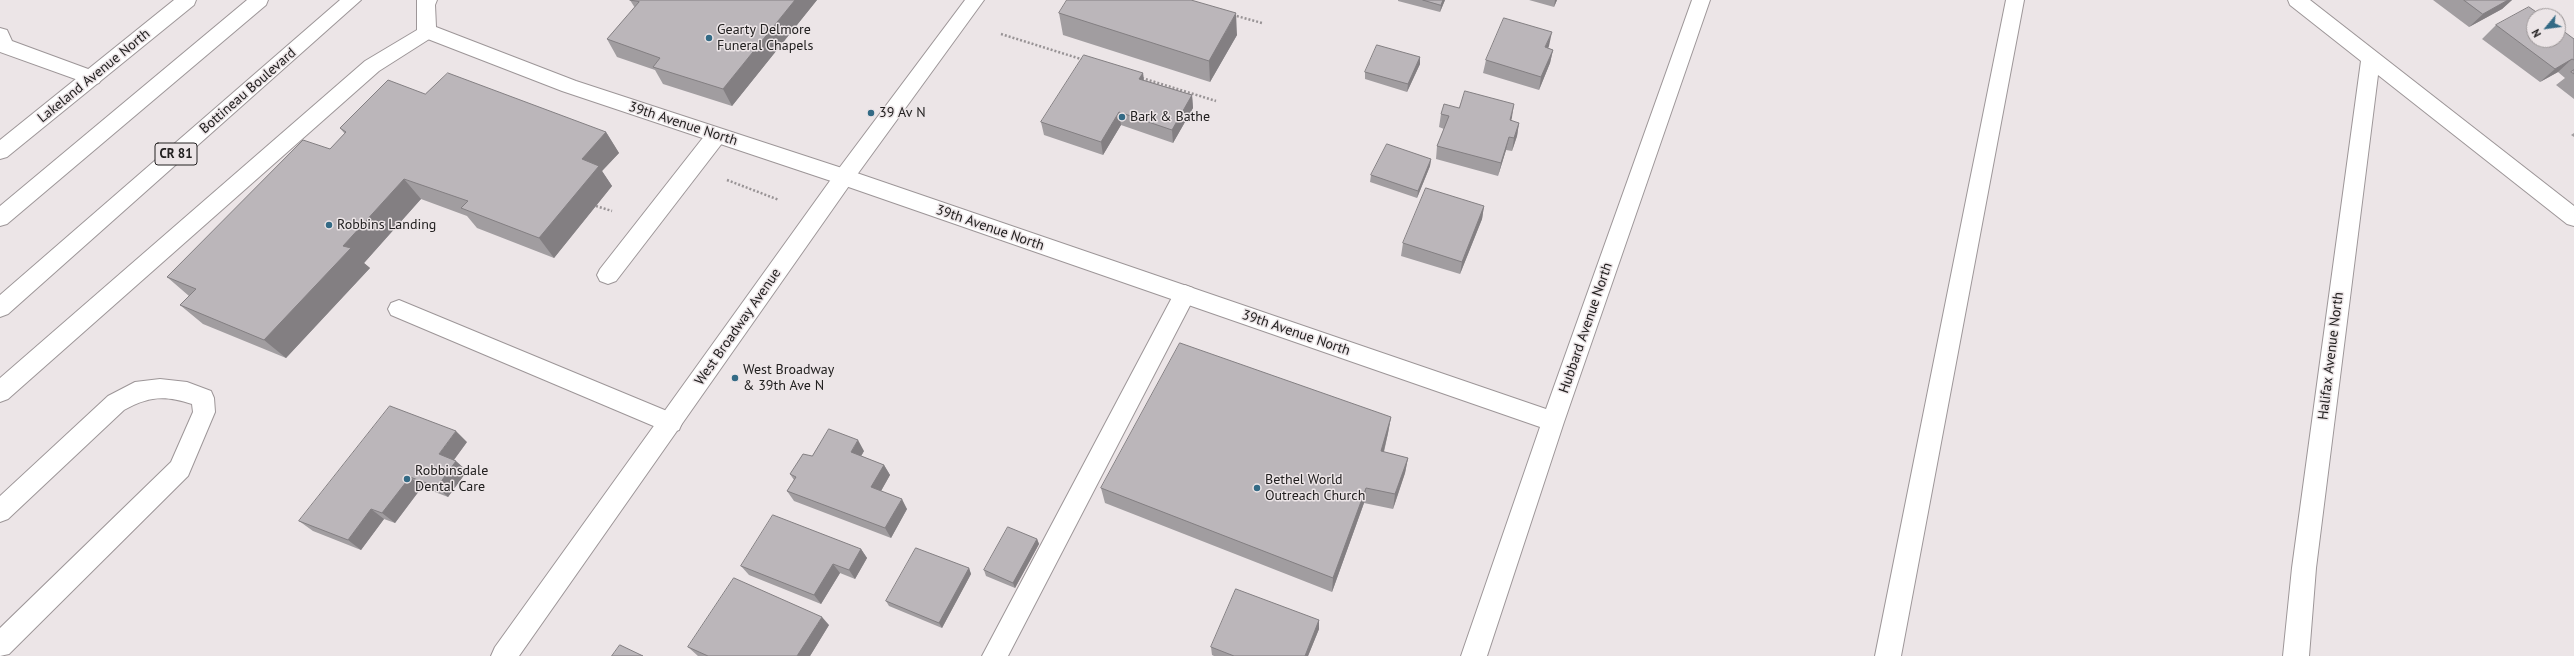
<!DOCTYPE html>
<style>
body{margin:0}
#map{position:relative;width:2574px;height:656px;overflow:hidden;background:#ece5e7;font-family:"PT Sans",sans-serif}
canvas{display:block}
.north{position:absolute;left:2526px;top:8px;width:40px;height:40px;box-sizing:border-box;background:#ece5e7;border:1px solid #9b9697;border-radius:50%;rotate:241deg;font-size:11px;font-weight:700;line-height:16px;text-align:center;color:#222020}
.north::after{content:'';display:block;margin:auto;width:14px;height:18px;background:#336a85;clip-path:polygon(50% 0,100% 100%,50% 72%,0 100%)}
</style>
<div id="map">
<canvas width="2574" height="656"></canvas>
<div class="north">N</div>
</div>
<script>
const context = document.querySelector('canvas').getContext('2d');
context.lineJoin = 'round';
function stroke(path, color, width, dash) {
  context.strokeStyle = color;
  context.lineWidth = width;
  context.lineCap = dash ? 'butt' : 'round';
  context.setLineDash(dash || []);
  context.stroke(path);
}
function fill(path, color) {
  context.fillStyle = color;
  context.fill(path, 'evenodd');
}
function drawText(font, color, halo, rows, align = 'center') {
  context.font = font + ' "PT Sans",sans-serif';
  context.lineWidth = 3;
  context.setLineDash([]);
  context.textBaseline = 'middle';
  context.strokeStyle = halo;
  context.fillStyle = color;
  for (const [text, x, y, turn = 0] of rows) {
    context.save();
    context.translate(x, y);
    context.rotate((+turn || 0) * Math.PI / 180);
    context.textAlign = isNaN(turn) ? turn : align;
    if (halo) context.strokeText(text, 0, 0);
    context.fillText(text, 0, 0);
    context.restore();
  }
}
const path = new Path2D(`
 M 1233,15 L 1262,23
 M 1001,34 L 1084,60
 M 1142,78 L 1216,101
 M 727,180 L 779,200
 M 596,206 L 612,211`);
const lane = new Path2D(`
 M 2006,0 L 2024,0 L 1901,656 L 1875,656 Z
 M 0,28 L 7,30 L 12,41 L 99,73 L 102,78 L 99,83 L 92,85 L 0,52 Z
 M 716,128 L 723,130 L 726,136 L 723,142 L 616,281 L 608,284 L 600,281 L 597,275 L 600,269 L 709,130 Z
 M 1185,285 L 1193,288 L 1196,294 L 1008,656 L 982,656 L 1177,288 Z
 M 399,300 L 679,416 L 682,423 L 679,430 L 671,433 L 663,430 L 391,315 L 388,309 L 391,303 Z
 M 160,379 L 187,382 L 211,391 L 214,398 L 215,412 L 188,476 L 9,654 L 0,656 L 0,628 L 171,462 L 193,412 L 192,404 C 165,395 149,396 124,410 L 8,519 L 0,522 L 0,496 L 108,396 L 135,382 Z`);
const street = new Path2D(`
 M 174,0 L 196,0 L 194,5 L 7,157 L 0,159 L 0,140 Z
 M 417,0 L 437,0 L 435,5 L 436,27 L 576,81 L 851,171 L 1546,409 L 1692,0 L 1710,0 L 1564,422 L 1487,656 L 1461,656 L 1540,427 L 837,183 L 562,91 L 420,36 L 417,31 Z
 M 2288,0 L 2310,0 L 2574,206 L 2574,226 L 2567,224 L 2378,75 L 2316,568 L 2309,656 L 2283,656 L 2292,568 L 2361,61 L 2290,5 Z`);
const secondary = new Path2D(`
 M 965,0 L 984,0 L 851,183 L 519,656 L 491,656 L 495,647 L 837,171 Z`);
const primary = new Path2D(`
 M 247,0 L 268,0 L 266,5 L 7,224 L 0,226 L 0,206 Z
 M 340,0 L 361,0 L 8,314 L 0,317 L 0,295 Z
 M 427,24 L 434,26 L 437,31 L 434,36 L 379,71 L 8,399 L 0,402 L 0,378 L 365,61 Z`);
const wall = new Path2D(`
 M 630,0 L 817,0 L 732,106 L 663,84 L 655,70 L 617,57 L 607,39 L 635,8 Z
 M 1398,0 L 1445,0 L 1440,12 L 1398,1 Z
 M 1529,0 L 1557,0 L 1554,7 Z
 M 2433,0 L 2512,0 L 2502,9 L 2469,27 Z
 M 1059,13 L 1237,35 L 1210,82 L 1063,35 Z
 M 2496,25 L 2574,39 L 2574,99 L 2556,85 L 2565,78 L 2558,72 L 2540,82 L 2482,39 Z
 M 1549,46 L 1548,48 L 1553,50 L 1550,63 L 1539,90 L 1483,73 L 1486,60 Z
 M 1420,57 L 1420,64 L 1407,92 L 1365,79 L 1365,72 Z
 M 1143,73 L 1144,80 L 1192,95 L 1193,108 L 1173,143 L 1121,125 L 1103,155 L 1044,135 L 1041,122 Z
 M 425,94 L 606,132 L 619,153 L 602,171 L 612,186 L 554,258 L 477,228 L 467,216 L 421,199 L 364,263 L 370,268 L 286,358 L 203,324 L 180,305 L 189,296 L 167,277 L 330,149 L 345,134 L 340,128 Z
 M 1459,108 L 1512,117 L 1511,121 L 1519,123 L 1517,136 L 1512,151 L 1506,150 L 1498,176 L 1436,159 L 1437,146 L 1444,129 L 1439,127 L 1441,114 Z
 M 2574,133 L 2574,137 L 2571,135 Z
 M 1431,159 L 1430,166 L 1417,198 L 1370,182 L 1371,175 Z
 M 1484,206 L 1482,219 L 1460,274 L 1401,256 L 1403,243 Z
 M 1391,417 L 1388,433 L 1384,452 L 1408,458 L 1405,473 L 1393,509 L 1364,503 L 1332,592 L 1105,503 L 1101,488 Z
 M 467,442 L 454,460 L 467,471 L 448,497 L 422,487 L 395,523 L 384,519 L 361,550 L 313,531 L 299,521 Z
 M 864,451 L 861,456 L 884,465 L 890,475 L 881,491 L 907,509 L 891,538 L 794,501 L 787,491 L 794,480 L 790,474 L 812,456 Z
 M 1037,539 L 1039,544 L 1015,588 L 986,576 L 984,570 Z
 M 861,549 L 867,558 L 855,579 L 840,573 L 821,604 L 749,575 L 741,566 Z
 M 969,568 L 971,574 L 942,628 L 889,606 L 886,601 Z
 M 1319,620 L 1319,629 L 1308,656 L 1214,656 L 1212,655 L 1211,647 Z
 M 829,625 L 810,656 L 698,656 L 688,647 Z`);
const shadedWall = new Path2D(`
 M 795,0 L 817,0 L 732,106 L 723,89 Z
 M 1443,0 L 1445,0 L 1440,12 L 1441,5 Z
 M 1555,0 L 1557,0 L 1554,7 Z
 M 2508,0 L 2512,0 L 2502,9 L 2469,27 L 2483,14 Z
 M 1236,13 L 1237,35 L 1210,82 L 1209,61 Z
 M 1552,32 L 1549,46 L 1542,60 L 1545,47 Z
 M 1553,50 L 1550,63 L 1539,90 L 1541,77 Z
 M 1420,57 L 1420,64 L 1407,92 L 1408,84 Z
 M 2572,59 L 2558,72 L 2540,82 L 2555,69 Z
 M 1143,73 L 1144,86 L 1139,79 Z
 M 1192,95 L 1193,108 L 1173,143 L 1172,130 Z
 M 1514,104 L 1512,117 L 1507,133 L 1510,120 Z
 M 1119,112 L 1121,125 L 1103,155 L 1101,142 Z
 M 1519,123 L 1517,136 L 1512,151 L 1514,138 Z
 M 606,132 L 619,153 L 602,171 L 612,186 L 554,258 L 539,238 L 582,159 Z
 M 1509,137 L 1506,150 L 1498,176 L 1501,163 Z
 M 1431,159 L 1430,166 L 1417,198 L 1418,191 Z
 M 404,179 L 421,199 L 364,263 L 370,268 L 286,358 L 264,340 L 343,246 Z
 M 1484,206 L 1482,219 L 1460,274 L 1462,262 Z
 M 1391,417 L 1388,433 L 1380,467 L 1381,451 Z
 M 456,431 L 467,442 L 450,465 L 439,454 Z
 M 858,440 L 864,451 L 857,463 L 851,452 Z
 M 1408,458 L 1405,473 L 1393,509 L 1395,494 Z
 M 456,461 L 467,471 L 448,497 L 437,487 Z
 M 884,465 L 890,475 L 877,498 L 871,487 Z
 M 410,477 L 422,487 L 395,523 L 382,513 Z
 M 1366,488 L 1364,503 L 1332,592 L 1333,578 Z
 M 902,499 L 907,509 L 891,538 L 885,528 Z
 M 371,509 L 384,519 L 361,550 L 348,540 Z
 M 1037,539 L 1039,544 L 1015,588 L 1013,583 Z
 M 861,549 L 867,558 L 855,579 L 849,570 Z
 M 833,564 L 840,573 L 821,604 L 814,595 Z
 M 969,568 L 971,574 L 942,628 L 939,623 Z
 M 822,617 L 829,625 L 810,656 L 797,656 Z
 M 1319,620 L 1319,629 L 1308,656 L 1305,656 Z`);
const building = new Path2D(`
 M 630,0 L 795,0 L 723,89 L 653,67 L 660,58 L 607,39 L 639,2 Z
 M 1067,0 L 1191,0 L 1236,13 L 1209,61 L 1059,13 Z
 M 1423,0 L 1443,0 L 1441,5 Z
 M 2464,0 L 2508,0 L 2483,14 Z
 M 2529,7 L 2542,16 L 2534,16 L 2534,40 L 2558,40 L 2558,27 L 2574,39 L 2574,60 L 2572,59 L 2555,69 L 2496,25 Z
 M 1504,18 L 1552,32 L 1545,47 L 1553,50 L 1541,77 L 1486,60 Z
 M 1377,45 L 1420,57 L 1408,84 L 1365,72 Z
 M 1084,55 L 1143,73 L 1139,79 L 1192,95 L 1172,130 L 1119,112 L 1101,142 L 1041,122 Z
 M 2574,70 L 2574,74 L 2571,72 Z
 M 448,73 L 606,132 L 582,159 L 599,166 L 539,238 L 461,208 L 468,201 L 404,179 L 343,246 L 351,248 L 264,340 L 180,305 L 196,289 L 167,277 L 303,140 L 330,149 L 346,132 L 340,128 L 388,80 L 425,94 Z
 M 1465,91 L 1514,104 L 1510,120 L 1519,123 L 1514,138 L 1509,137 L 1501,163 L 1437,146 L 1449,116 L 1441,114 L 1444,104 L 1459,108 Z
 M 1387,144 L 1431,159 L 1418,191 L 1371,175 Z
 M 1426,188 L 1484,206 L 1462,262 L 1403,243 Z
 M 1180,343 L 1391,417 L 1381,451 L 1408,458 L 1395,494 L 1366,488 L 1333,578 L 1101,488 Z
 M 390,406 L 456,431 L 439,454 L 456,461 L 437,487 L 410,477 L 382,513 L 371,509 L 348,540 L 299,521 Z
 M 829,429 L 858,440 L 851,452 L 884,465 L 871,487 L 902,499 L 885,528 L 787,491 L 796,477 L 790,474 L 803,454 L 812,456 Z
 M 773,515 L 861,549 L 849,570 L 833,564 L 814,595 L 741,566 Z
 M 1008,527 L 1037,539 L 1013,583 L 984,570 Z
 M 916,548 L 969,568 L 939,623 L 886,601 Z
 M 734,578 L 822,617 L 797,656 L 708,656 L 688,647 Z
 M 1236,589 L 1319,620 L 1305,656 L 1234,656 L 1211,647 Z
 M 620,645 L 643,656 L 612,656 Z`);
const markers = [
 [709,38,4,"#336a85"],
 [871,113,4,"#336a85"],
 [1122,117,4,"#336a85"],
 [329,225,4,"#336a85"],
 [735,378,4,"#336a85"],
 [407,479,4,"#336a85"],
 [1257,488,4,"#336a85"]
];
const shields = [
 [176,154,42]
];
const shieldNames = [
 ["CR 81",176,154]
];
const poiNames = [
 ["Gearty Delmore",717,30],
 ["Funeral Chapels",717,46],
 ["39 Av N",879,113],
 ["Bark & Bathe",1130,117],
 ["Robbins Landing",337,225],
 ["West Broadway",743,370],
 ["& 39th Ave N",743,386],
 ["Robbinsdale",415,471],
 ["Dental Care",415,487],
 ["Bethel World",1265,480],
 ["Outreach Church",1265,496]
];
const streetNames = [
 ["Lakeland Avenue North",94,76,-39],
 ["Bottineau Boulevard",248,91,-41],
 ["39th Avenue North",683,124,18],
 ["39th Avenue North",990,228,19],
 ["West Broadway Avenue",738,327,-55],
 ["Hubbard Avenue North",1586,328,-71],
 ["39th Avenue North",1296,333,19],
 ["Halifax Avenue North",2331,356,-83]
];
stroke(lane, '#9d9698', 2);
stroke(street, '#9d9698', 2);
stroke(secondary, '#9d9698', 2);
stroke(primary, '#9d9698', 2);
stroke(path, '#989395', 2.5, [2, 2]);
fill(lane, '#fff');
fill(street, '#fff');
fill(secondary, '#fff');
fill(primary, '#fff');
fill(wall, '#a19da0');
fill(shadedWall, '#837f82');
fill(building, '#bbb6ba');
stroke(building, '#837f82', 1);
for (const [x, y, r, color] of markers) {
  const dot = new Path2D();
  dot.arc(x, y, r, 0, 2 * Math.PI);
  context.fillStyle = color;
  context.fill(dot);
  stroke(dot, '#ece5e7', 1.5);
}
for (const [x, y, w] of shields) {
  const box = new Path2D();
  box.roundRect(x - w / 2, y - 11, w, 22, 3);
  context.fillStyle = '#ece5e7';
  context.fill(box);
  stroke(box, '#222020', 1);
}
drawText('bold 13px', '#222020', null, shieldNames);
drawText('14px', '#222020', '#ece5e7', poiNames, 'left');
drawText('14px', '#222020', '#ece5e7', streetNames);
</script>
